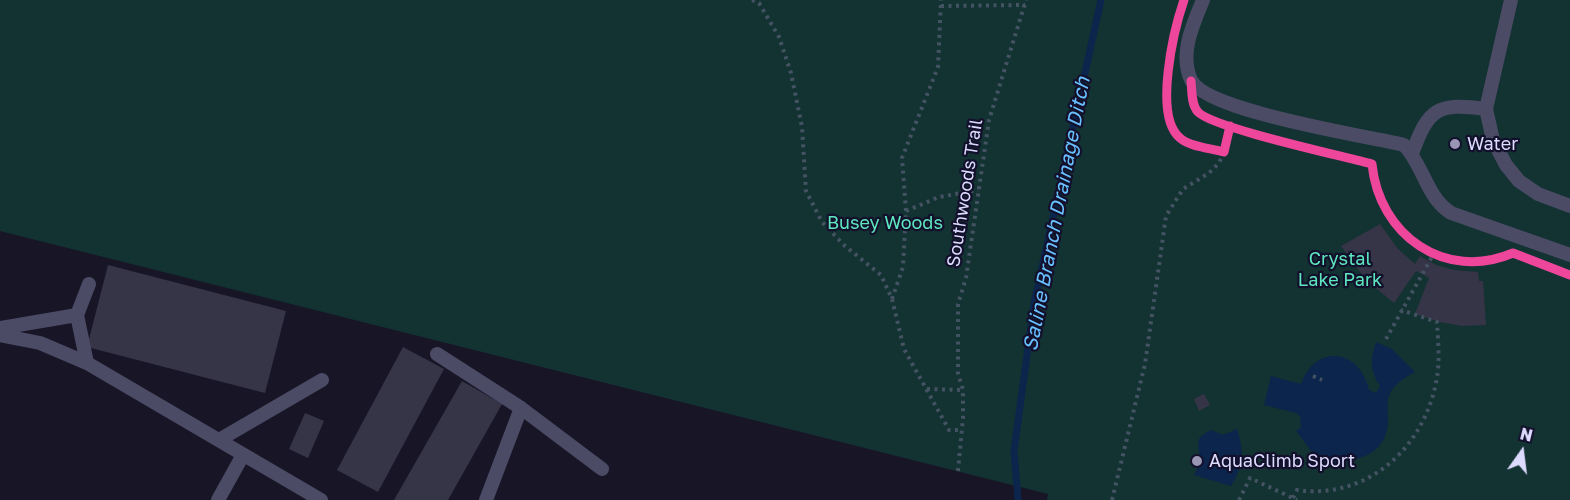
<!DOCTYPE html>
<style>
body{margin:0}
#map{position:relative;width:1570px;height:500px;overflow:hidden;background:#181626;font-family:"Golos Text",sans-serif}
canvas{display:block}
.north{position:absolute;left:1492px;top:422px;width:60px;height:60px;-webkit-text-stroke:4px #13102c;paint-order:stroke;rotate:14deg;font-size:16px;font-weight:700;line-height:24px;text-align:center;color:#dddbff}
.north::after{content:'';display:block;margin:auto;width:21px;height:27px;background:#dddbff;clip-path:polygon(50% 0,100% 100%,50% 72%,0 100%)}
</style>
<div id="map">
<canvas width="1570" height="500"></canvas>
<div class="north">N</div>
</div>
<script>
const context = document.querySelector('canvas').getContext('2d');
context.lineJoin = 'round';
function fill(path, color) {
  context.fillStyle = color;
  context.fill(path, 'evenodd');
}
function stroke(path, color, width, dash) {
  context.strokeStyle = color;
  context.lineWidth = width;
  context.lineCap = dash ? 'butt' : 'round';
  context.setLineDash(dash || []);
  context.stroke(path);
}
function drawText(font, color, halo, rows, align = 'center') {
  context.font = font + ' "Golos Text",sans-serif';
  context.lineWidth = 4.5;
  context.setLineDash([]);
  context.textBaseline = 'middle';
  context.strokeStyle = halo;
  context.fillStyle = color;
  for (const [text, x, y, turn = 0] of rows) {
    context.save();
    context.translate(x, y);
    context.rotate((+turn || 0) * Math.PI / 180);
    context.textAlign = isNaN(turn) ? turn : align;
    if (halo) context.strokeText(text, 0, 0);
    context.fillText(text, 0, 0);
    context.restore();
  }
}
const green = new Path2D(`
 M 0,0 L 1570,0 L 1570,500 L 1047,500 L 1048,494 L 0,231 Z`);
const water = new Path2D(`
 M 1376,342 L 1392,349 L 1415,372 C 1405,377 1396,383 1390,393 C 1386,402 1388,411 1388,421 C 1387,451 1363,461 1336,462 L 1334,466 C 1313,460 1309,446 1296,431 L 1301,427 L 1300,416 L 1296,413 L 1264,405 L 1271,376 L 1301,384 C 1316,343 1360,349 1369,390 L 1376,393 L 1380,386 C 1370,370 1370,360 1376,342 Z
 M 1237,429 C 1244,452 1244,465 1231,486 L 1194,475 C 1196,471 1199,465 1199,460 C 1201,444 1191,440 1211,430 L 1223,435 Z`);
const stream = new Path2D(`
 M 1018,500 L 1014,451 L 1034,304 L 1101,0`);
const building = new Path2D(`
 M 1380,224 L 1398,249 L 1415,264 L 1420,256 L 1436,265 L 1454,270 L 1478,272 L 1479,281 L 1483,281 L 1486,325 L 1462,326 L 1440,322 L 1415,314 L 1429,278 L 1416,271 L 1394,303 L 1366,280 L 1341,246 Z
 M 108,265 L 286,311 L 265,393 L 87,347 Z
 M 403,347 L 444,369 L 378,492 L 337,470 Z
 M 462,381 L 502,404 L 448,500 L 394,500 Z
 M 1204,394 L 1210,405 L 1199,411 L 1194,399 Z
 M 305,413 L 324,421 L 308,458 L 289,449 Z`);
const path = new Path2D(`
 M 752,0 L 759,3 L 779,37 L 791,73 L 802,127 L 806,191 L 822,222 L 845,246 L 881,275 L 892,299 L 904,349 L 949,430 L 961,430
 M 941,6 L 1025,5
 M 906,211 L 939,197 L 978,190
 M 892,299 L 903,267 L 906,211 L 902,158 L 938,67 L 941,0
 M 1386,339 L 1433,255
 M 1313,376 L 1322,380
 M 927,389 L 963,390
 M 958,471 L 963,418 L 963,390 L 958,373 L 958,304 L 966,278 L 989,120 L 1026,0
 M 1293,498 L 1297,490 C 1369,500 1426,446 1437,377 C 1440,360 1438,340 1437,322 L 1401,310
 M 1112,500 L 1145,364 L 1166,216 L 1183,189 L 1209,173 L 1219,163 L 1224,152
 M 1239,500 L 1250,478 L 1297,500`);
const lane = new Path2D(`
 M 1203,0 C 1193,24 1179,54 1191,80 C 1205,111 1366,136 1404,145 C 1424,166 1426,197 1451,213 L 1570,255
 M 1511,0 L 1486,109 L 1493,140 L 1506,165 L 1519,181 L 1538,194 L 1570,206
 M 1412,154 C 1428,109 1437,102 1486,109
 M 77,315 L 87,363
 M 0,328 L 77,315 L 89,284
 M 0,335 L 40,343 L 87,363 L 321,500
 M 437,354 L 521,408 L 486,500
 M 521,408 L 602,469
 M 219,440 L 322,380
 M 218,500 L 243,455`);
const cycleway = new Path2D(`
 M 1184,0 C 1174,29 1153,116 1180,138 C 1190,147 1211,148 1224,152 L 1230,126
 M 1191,81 C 1192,90 1191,105 1198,112 C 1213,128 1343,156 1372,164 C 1379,235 1445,282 1513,253 L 1570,275`);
const markers = [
 [1455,144,6,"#9896b3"],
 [1197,461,6,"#9896b3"]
];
const poiNames = [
 ["Water",1467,144],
 ["AquaClimb Sport",1209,461]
];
const streetNames = [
 ["Southwoods Trail",965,193,-81]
];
const parkNames = [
 ["Busey Woods",885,223],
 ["Crystal",1340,259],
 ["Lake Park",1340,280]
];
const waterNames = [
 ["Saline Branch Drainage Ditch",1057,214,-79]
];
fill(green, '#133232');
fill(water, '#0b254d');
stroke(stream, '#0b254d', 7);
fill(building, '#363447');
stroke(path, '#445362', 4, [3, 4.5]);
stroke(lane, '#4b4b66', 14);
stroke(cycleway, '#ed469a', 9);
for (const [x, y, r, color] of markers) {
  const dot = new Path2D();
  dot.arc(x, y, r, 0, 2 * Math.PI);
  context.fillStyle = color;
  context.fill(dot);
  stroke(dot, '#13102c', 2);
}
drawText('18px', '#dddbff', '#13102c', poiNames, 'left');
drawText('18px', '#dddbff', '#13102c', streetNames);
drawText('18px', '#5ee7bf', '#13102c', parkNames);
drawText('italic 20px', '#69c0ff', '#13102c', waterNames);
</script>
